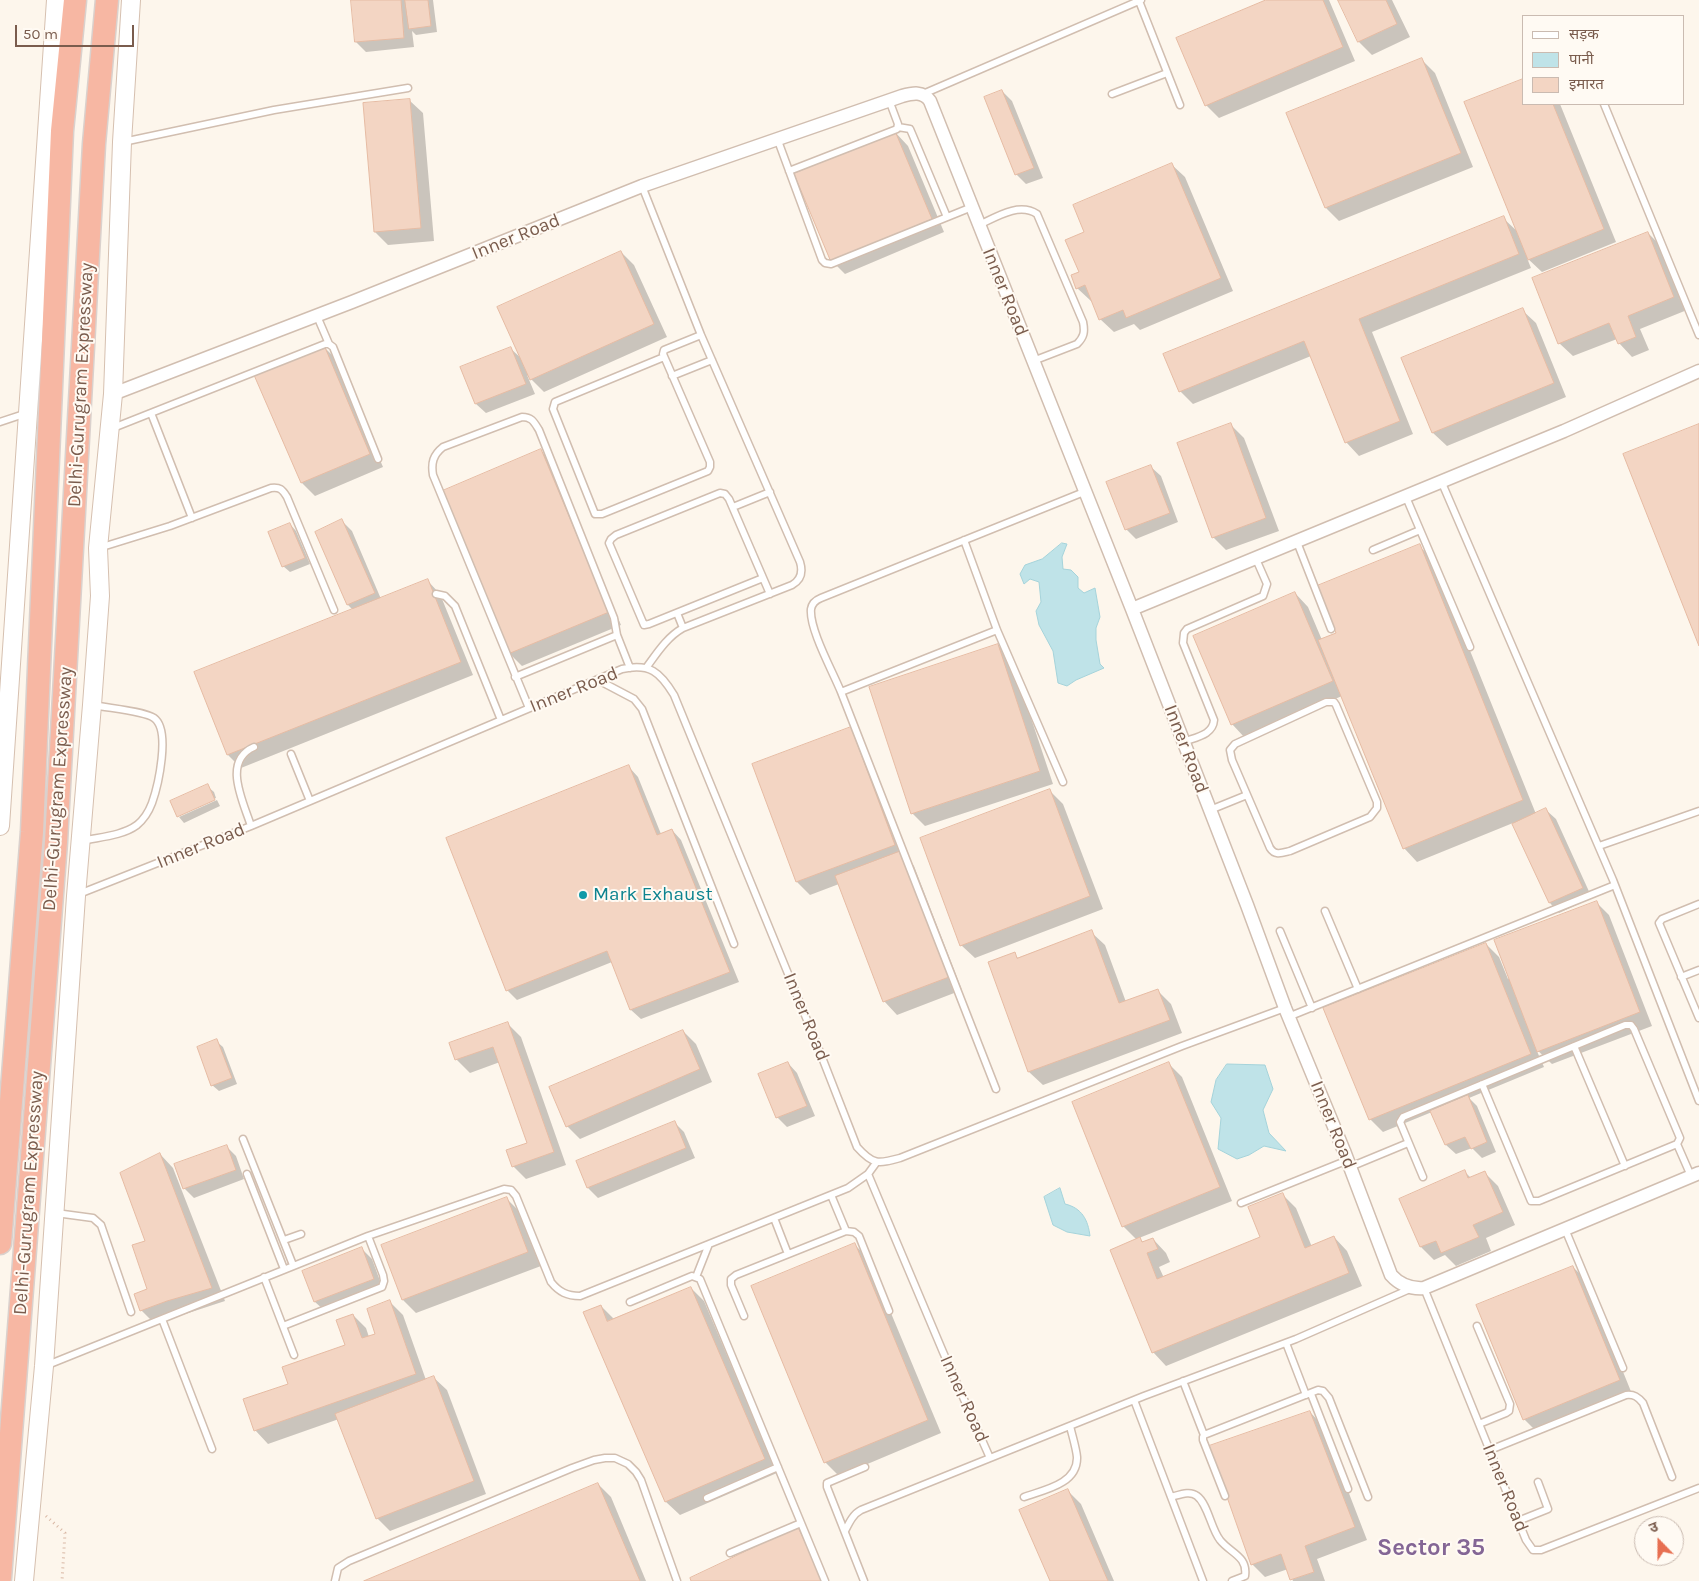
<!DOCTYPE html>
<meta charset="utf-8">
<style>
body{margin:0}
#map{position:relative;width:1699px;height:1581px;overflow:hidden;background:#fdf6ec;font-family:Karla,"Noto Sans Devanagari",sans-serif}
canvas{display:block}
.legend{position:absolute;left:1522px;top:15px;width:162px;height:90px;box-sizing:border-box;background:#fffaf3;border:1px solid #cabbb1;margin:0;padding:6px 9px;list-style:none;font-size:15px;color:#7a5c4d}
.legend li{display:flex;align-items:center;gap:10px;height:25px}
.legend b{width:25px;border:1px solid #cabbb1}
.north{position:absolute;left:1634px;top:1516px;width:50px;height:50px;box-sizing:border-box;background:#fffaf3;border:1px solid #cabbb1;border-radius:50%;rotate:338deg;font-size:14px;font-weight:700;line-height:20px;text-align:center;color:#7a5c4d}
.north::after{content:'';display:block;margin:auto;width:18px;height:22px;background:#e76f51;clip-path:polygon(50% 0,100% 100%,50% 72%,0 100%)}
.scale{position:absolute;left:15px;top:25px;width:119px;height:22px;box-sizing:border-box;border:2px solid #7a5c4d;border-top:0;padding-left:6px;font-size:15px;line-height:18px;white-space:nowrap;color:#7a5c4d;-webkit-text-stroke:4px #fffaf3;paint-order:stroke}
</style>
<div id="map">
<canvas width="1699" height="1581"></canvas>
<ul class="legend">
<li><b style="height:6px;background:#fff"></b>सड़क</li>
<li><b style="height:14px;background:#bfe3e8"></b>पानी</li>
<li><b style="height:14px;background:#f3d5c3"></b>इमारत</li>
</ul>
<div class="north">उ</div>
<div class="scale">50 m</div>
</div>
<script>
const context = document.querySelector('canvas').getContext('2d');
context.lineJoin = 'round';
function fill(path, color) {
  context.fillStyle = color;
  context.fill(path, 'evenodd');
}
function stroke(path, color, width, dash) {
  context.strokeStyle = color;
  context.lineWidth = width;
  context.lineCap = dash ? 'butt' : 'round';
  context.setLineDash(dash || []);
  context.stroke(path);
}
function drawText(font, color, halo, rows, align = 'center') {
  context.font = font + ' Karla,sans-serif';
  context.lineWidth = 4;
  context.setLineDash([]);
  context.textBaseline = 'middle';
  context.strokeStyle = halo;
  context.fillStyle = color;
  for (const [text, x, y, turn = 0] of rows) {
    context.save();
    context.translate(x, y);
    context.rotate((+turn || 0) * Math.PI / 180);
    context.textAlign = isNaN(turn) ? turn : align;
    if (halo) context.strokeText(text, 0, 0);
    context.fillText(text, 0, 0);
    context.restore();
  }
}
const water = new Path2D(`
 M 1062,543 L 1067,544 L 1062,557 L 1063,569 L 1071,570 L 1078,577 L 1078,588 L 1084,593 L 1095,588 L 1100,617 L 1096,628 L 1096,640 L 1100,664 L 1104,668 L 1076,680 L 1067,686 L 1058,683 L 1053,651 L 1039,625 L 1036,611 L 1041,602 L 1039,582 L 1030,579 L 1024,584 L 1020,574 L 1025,565 L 1042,559 Z
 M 1227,1064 L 1265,1065 L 1273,1089 L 1263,1110 L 1269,1133 L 1286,1151 L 1264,1146 L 1249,1155 L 1237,1159 L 1218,1149 L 1221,1118 L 1211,1102 L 1216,1080 Z
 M 1060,1188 L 1065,1204 C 1082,1208 1088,1220 1090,1236 L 1067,1232 L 1053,1225 L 1044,1197 Z`);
const shadow = new Path2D(`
 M 353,0 L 433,0 L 437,32 L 416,35 L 412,31 L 414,47 L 366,52 L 356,42 Z
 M 1269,0 L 1329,0 L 1355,61 L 1219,118 L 1206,105 Z
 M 1339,0 L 1392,0 L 1410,37 L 1372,55 L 1359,42 Z
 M 1422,60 L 1435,73 L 1473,167 L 1339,221 L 1326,208 Z
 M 1002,91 L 1012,101 L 1043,178 L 1026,184 L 1016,174 L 985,98 Z
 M 409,100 L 423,113 L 434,241 L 388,245 L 375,232 Z
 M 1523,104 L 1560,104 L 1616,242 L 1542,272 L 1527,258 L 1531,268 L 1372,332 L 1413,434 L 1359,456 L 1346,442 L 1311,356 L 1193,404 L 1180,391 L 1503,218 L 1518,232 Z
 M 895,132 L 908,146 L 944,232 L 845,274 L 832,261 Z
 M 1171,164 L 1185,177 L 1233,291 L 1140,330 L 1134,324 L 1114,332 L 1100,319 L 1093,301 L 1091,301 L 1077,288 L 1086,233 Z
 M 1648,233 L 1661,246 L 1687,310 L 1640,329 L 1649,350 L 1632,357 L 1619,343 L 1617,339 L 1573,356 L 1559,343 Z
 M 621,252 L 634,265 L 667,337 L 544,392 L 527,375 L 535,394 L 486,413 L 476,404 L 510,348 L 522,359 Z
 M 1522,310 L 1536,323 L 1566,397 L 1447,446 L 1433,433 L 1403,359 Z
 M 324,347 L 337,360 L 383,467 L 315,496 L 302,483 L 256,376 Z
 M 1231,425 L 1244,438 L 1279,531 L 1226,550 L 1213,537 Z
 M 541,451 L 554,464 L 621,625 L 522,666 L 509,653 Z
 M 1151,467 L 1161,476 L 1178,522 L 1136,539 L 1126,529 Z
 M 342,521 L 352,531 L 381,599 L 427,580 L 440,594 L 473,675 L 241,768 L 228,755 L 353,610 L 348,605 L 316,532 Z
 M 290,524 L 296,531 L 310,564 L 290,572 L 283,566 Z
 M 1419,546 L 1433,559 L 1536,814 L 1546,810 L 1556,819 L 1592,898 L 1559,913 L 1550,903 L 1513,823 L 1417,862 L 1404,848 L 1342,696 L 1245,738 L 1232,724 L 1295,593 L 1308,607 L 1322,640 L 1337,634 Z
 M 998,645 L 1011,658 L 1053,784 L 925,826 L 912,813 Z
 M 850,728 L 864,741 L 908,859 L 914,866 L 962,990 L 897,1015 L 884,1001 L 839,884 L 810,895 L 797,882 L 753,764 Z
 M 629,767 L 638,777 L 661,834 L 672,830 L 681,840 L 739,982 L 641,1019 L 631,1010 L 612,962 L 517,1000 L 507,990 Z
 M 207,786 L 214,792 L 216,798 L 179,815 L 179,817 L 171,802 Z
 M 1049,790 L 1063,804 L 1103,909 L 975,958 L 961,945 Z
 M 217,800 L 220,806 L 184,823 L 179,817 Z
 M 1596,902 L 1609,915 L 1652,1026 L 1552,1064 L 1536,1049 L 1544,1067 L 1469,1098 L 1477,1106 L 1496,1152 L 1482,1158 L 1472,1148 L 1456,1154 L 1446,1145 L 1432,1112 L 1383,1132 L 1370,1119 L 1486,944 L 1499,957 L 1508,979 Z
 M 1091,932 L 1105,945 L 1126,1002 L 1158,991 L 1171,1004 L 1182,1033 L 1043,1085 L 1029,1072 L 989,963 L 1014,954 L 1019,959 Z
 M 508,1024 L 521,1037 L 566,1165 L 526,1179 L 513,1166 L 529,1144 L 500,1062 L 470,1073 L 456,1059 Z
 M 683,1031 L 696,1044 L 712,1082 L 580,1139 L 567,1126 Z
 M 216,1041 L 223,1047 L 237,1084 L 219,1091 L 212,1085 Z
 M 788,1063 L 797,1073 L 815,1116 L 787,1127 L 777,1117 Z
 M 1169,1064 L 1182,1077 L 1232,1201 L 1139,1238 L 1144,1243 L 1153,1239 L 1166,1253 L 1170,1262 L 1159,1267 L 1164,1278 L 1262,1238 L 1283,1195 L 1296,1208 L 1312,1247 L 1334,1237 L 1347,1251 L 1362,1286 L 1166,1366 L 1153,1352 L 1137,1240 L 1123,1226 Z
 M 674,1122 L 684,1132 L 695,1158 L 598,1198 L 588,1188 L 577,1162 Z
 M 227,1147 L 236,1156 L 244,1179 L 194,1198 L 184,1188 Z
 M 160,1154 L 173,1168 L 225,1301 L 155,1324 L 141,1310 L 149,1289 L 146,1241 Z
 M 1465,1172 L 1471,1178 L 1485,1173 L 1498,1186 L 1515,1225 L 1486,1238 L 1491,1251 L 1456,1266 L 1445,1255 L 1434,1260 L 1421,1247 Z
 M 507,1199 L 520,1212 L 541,1266 L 416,1313 L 403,1300 Z
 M 855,1245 L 868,1258 L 941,1433 L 839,1476 L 825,1462 Z
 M 362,1249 L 372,1259 L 383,1289 L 325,1311 L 315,1302 L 304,1271 Z
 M 1573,1267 L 1586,1280 L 1632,1394 L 1537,1432 L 1524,1419 Z
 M 691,1288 L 704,1301 L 777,1473 L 680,1515 L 666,1502 L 585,1312 L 601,1306 L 614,1319 Z
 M 390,1302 L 403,1315 L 426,1380 L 433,1377 L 447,1390 L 486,1494 L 390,1531 L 377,1518 L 339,1419 L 268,1444 L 255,1430 L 290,1384 L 347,1346 L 353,1315 L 366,1328 L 369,1337 L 377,1334 Z
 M 1310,1412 L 1323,1426 L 1367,1540 L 1317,1559 L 1325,1581 L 1293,1581 L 1288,1569 L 1265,1577 L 1252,1564 Z
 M 598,1484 L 611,1497 L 646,1581 L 368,1581 Z
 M 1068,1491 L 1081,1504 L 1114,1581 L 1051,1581 Z
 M 798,1529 L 811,1542 L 829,1581 L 693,1581 Z`);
const building = new Path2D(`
 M 351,0 L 401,0 L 404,38 L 355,42 Z
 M 405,0 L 428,0 L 431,26 L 409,29 Z
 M 1266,0 L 1323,0 L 1343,47 L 1205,106 L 1176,38 Z
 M 1338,0 L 1386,0 L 1397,24 L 1358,42 Z
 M 1422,58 L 1461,153 L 1325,208 L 1286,113 Z
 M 1523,79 L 1523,104 L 1553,104 L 1604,229 L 1528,260 L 1464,102 Z
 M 1002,90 L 1034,168 L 1015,175 L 984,97 Z
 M 410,99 L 421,228 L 374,232 L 363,103 Z
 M 895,131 L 932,219 L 831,262 L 794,174 Z
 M 1172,163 L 1221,278 L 1126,318 L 1123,310 L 1099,320 L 1085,285 L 1076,289 L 1071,275 L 1079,272 L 1065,240 L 1084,232 L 1073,205 Z
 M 1504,216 L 1519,254 L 1359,319 L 1400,421 L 1345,443 L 1304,341 L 1179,392 L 1163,354 Z
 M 1648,232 L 1674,297 L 1628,316 L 1636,337 L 1618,344 L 1609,323 L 1558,344 L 1532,278 Z
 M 621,251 L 654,324 L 530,380 L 497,307 Z
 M 1523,308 L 1554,383 L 1432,433 L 1401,358 Z
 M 324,345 L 370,454 L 301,483 L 254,375 Z
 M 511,347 L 526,384 L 475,404 L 460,367 Z
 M 1231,423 L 1266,518 L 1212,538 L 1177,443 Z
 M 1699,424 L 1699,646 L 1623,454 Z
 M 541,449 L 609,612 L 508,654 L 440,492 Z
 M 1151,465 L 1170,513 L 1125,530 L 1106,482 Z
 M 342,519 L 375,593 L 347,605 L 315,532 Z
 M 290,523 L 305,558 L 282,567 L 268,532 Z
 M 1420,544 L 1523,800 L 1403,849 L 1318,640 L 1336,633 L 1317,586 Z
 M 428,579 L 461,662 L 227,755 L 194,672 Z
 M 1295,592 L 1333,681 L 1231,725 L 1193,636 Z
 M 998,644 L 1040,771 L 911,814 L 869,687 Z
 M 851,727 L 895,845 L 796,882 L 752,764 Z
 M 629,765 L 657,835 L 672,829 L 730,972 L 630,1010 L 607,951 L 506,991 L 446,838 Z
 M 208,784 L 215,800 L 177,817 L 170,801 Z
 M 1050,789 L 1090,896 L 960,946 L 920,838 Z
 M 1546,808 L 1583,888 L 1549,903 L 1512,824 Z
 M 901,851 L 949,977 L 883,1002 L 835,876 Z
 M 1597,901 L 1640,1012 L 1537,1052 L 1494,940 Z
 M 1092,930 L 1119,1003 L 1158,989 L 1170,1020 L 1028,1072 L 988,962 L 1015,952 L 1017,958 Z
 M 1486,943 L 1531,1054 L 1369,1120 L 1323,1008 Z
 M 508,1022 L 554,1152 L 512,1167 L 506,1150 L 527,1143 L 493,1047 L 455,1060 L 449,1043 Z
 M 683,1030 L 700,1069 L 566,1127 L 549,1087 Z
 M 217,1039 L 232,1078 L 211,1086 L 197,1047 Z
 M 788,1062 L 807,1106 L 776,1118 L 758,1074 Z
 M 1169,1062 L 1220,1187 L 1122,1227 L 1072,1102 Z
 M 1468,1095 L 1487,1142 L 1471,1149 L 1465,1137 L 1445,1145 L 1430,1111 Z
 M 675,1121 L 686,1148 L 587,1188 L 576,1161 Z
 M 227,1145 L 236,1170 L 183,1189 L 174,1164 Z
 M 160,1153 L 212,1288 L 167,1301 L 140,1311 L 134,1294 L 147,1289 L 132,1245 L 145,1241 L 120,1173 Z
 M 1465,1170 L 1468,1178 L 1485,1171 L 1503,1212 L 1473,1225 L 1479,1237 L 1441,1253 L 1436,1241 L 1420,1247 L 1399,1199 Z
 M 1283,1193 L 1305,1248 L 1334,1236 L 1349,1273 L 1152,1353 L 1110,1250 L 1140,1237 L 1142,1242 L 1153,1238 L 1158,1249 L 1147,1253 L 1157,1279 L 1260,1237 L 1248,1207 Z
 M 507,1197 L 528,1252 L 402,1300 L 381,1245 Z
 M 855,1243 L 928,1420 L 824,1463 L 751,1286 Z
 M 362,1247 L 374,1279 L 314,1302 L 302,1271 Z
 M 1573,1266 L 1620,1380 L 1523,1420 L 1476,1305 Z
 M 691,1287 L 765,1459 L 665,1502 L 583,1312 L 601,1305 L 607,1321 Z
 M 390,1300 L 416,1374 L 254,1431 L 243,1399 L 288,1384 L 282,1367 L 345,1345 L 336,1320 L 353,1314 L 362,1338 L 375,1334 L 367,1309 Z
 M 434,1376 L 474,1481 L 376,1519 L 335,1414 Z
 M 1310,1411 L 1355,1527 L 1305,1546 L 1314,1572 L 1290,1580 L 1281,1554 L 1251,1565 L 1209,1446 Z
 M 598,1483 L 640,1581 L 364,1581 Z
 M 1068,1489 L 1108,1581 L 1050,1581 L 1019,1510 Z
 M 798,1527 L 823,1581 L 691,1581 L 690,1578 Z`);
const path = new Path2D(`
 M 46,1516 L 65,1533 L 62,1581`);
const service = new Path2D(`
 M 1139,1 L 1180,105
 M 923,94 L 1141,0
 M 1112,94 L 1167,73
 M 1604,104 L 1699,335
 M 898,127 L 910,129 L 913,136 L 947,217
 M 777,138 L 822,260 L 825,263 L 831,264 L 972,207
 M 123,142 L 274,110 L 408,88
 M 789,171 L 897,129 L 898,124 L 889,100
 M 642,186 L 701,335 L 800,562 C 803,572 801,580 792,585 L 683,628 C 667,637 657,653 646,668
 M 979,225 C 996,217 1019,202 1037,214 L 1083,322 C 1085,332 1084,337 1077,344 L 1033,361
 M 317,316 L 329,344
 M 664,357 L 555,402 L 553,409 L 595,514 L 602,514 L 708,471 L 710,467 L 710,462 L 663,354 L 664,350 L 701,335
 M 672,376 L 712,360
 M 151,413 L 192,518
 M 0,422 L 27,413
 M 113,428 L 325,344 L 329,344 L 333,347 L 378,459
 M 1442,483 L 1613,880 L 1699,1101
 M 1406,497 L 1470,647
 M 733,507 L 770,492
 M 964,540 L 997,630 L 1063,782
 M 1297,542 L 1331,629
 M 99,548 L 170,526 L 271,488 C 280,487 282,489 287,497 L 334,610
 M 1373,550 L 1420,530
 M 763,578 L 649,624 L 644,625 L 609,543 L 611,539 L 616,535 L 720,493 L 725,494 L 729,499 L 770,594
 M 436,594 L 445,596 L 455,606 L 501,720
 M 677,613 L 683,628
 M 515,677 L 617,635
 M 598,680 L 634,699 L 642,709 L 734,944
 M 841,692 L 997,630
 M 1326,702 L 1334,702 L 1336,705 L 1377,802 L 1377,808 L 1370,817 L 1290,851 C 1282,853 1275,856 1270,848 L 1232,760 L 1230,750 L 1235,744 Z
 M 529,708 L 433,475 C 431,463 433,455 443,447 L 522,417 C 532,417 534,422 539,430 L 614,618 L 617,635 L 630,668
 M 1183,742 C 1196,737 1213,735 1214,720 L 1183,643 L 1184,633 L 1187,629 L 1263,596 L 1267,584 L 1256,559
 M 291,754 L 310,801
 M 1210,810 L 1247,795
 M 251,826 C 243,801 222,761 254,747
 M 82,841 C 99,837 122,836 137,825 C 143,820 149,811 152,803 C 158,786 171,730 154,718 C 144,711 107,708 94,705
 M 1599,846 L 1699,811
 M 79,894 L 251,826 L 622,669 C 650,663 660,672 674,695 L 816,1042 L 857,1147 C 873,1165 878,1164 900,1158 L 1182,1046 L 1285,1008
 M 1699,904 L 1662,919 L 1659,923 L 1699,1018
 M 1325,911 L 1358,989
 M 1280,931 L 1312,1008
 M 1681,977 L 1699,970
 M 1288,1017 L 1615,885
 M 1574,1046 L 1625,1166
 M 996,1089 L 841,692 C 833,672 809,629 811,609 C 812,603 816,600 821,598 L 1084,492
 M 243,1139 L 293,1265
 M 1677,1144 L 1691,1176
 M 1350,1167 L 1408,1143
 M 247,1174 L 284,1269
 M 868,1174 L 943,1352 L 990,1458
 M 1423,1177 L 1400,1122 L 1403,1117 C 1477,1086 1551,1055 1625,1025 L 1631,1025 L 1634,1029 L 1680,1138 L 1677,1144 L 1539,1201 L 1531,1201 L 1482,1084
 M 831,1195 L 846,1231
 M 1241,1203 L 1348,1160
 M 56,1213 L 93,1218 L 101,1225 L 131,1312
 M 774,1218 L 788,1254
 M 1565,1229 L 1623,1368
 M 284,1240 L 301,1234
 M 264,1277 L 294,1355
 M 696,1277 L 709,1244
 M 1424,1288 L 1526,1540 L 1533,1550 L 1541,1550 L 1699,1488
 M 630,1302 L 692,1276 L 700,1279 L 825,1581
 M 744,1316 L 731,1285 L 731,1279 L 736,1275 L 846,1231 L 854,1232 L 859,1236 L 889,1311
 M 162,1319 L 212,1449
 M 283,1326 L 382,1287 L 384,1281 L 383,1275 L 368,1236
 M 1477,1326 L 1510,1404 L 1509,1411 L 1506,1413 L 1479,1424
 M 1286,1343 L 1306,1395
 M 45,1366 L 368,1236 L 504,1189 L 511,1190 L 516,1196 L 551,1282 C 559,1292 567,1296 580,1296 L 848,1188 L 868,1174 L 876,1163
 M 1183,1381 L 1204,1435 L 1203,1437 L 1203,1440 L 1225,1496
 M 1311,1394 L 1348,1489
 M 1134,1400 L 1203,1581
 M 1204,1435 L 1318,1390 L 1323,1391 L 1329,1398 L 1368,1497
 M 1490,1450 L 1626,1395 C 1634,1394 1638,1397 1643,1403 L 1672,1477
 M 1024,1497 C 1044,1490 1078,1484 1077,1457 C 1076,1447 1072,1435 1070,1426
 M 1171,1497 C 1179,1495 1190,1490 1197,1496 C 1208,1504 1211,1529 1220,1540 C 1230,1553 1248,1556 1245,1576 L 1232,1581
 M 707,1498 L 778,1467
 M 1518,1521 L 1548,1509 L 1538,1482
 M 845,1531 C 849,1523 853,1514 861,1510 L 1144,1396 L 1296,1339 L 1410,1289
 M 730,1553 L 801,1523
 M 335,1581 L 338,1568 L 349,1561 L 572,1468 L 594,1460 L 605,1458 L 615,1458 L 628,1464 L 636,1472 L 641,1480 L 677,1581
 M 864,1581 L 827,1487 L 827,1483 L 865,1467`);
const minor = new Path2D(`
 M 113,394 L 352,302 L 642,186 L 902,96 C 913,93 923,91 930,101 L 1132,609 L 1247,905 L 1285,1008 L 1344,1151 L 1391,1275 C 1400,1285 1411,1289 1424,1288 L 1699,1173
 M 1132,609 L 1564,431 L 1699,371`);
const secondary = new Path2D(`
 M 0,826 L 56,0
 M 24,1581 L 44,1366 L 76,896 L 92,705 L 100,596 L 98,548 L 113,394 L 122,142 L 131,0`);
const motorway = new Path2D(`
 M 0,1243 L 32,832 L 62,131 L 75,0
 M 0,1578 L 56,842 L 94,144 L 107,0`);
const markers = [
 [583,895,5,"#0f9aa8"]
];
const streetNames = [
 ["Inner Road",516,237,-22],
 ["Inner Road",1005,292,68],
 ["Delhi-Gurugram Expressway",81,385,-87],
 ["Inner Road",574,690,-22],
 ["Inner Road",1186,749,69],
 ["Delhi-Gurugram Expressway",58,789,-86],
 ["Inner Road",201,846,-22],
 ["Inner Road",806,1017,68],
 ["Inner Road",1333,1125,68],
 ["Delhi-Gurugram Expressway",29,1193,-86],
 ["Inner Road",964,1399,66],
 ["Inner Road",1505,1488,68]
];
const cultureNames = [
 ["Mark Exhaust",593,895]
];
const districtNames = [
 ["Sector 35",1431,1548]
];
fill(water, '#bfe3e8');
stroke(water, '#a5d3da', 1);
fill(shadow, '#0003');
fill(building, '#f3d5c3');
stroke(building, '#e6bba3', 1);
stroke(service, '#d1beb0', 9);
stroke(minor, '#d1beb0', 15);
stroke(secondary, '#d6c0b0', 20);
stroke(motorway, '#dad1cd', 25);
stroke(path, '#d9b8a5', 3, [1, 4]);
stroke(service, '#fff', 6);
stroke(minor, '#fff', 12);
stroke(secondary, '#fff', 18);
stroke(motorway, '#f7b7a3', 22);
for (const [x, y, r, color] of markers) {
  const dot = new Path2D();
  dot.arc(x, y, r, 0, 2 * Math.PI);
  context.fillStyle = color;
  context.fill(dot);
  stroke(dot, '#fffaf3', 2);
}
drawText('19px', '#7a5c4d', '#fffaf3', streetNames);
drawText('19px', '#0d838f', '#fffaf3', cultureNames, 'left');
drawText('bold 24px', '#846695', '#fffaf3', districtNames);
</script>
